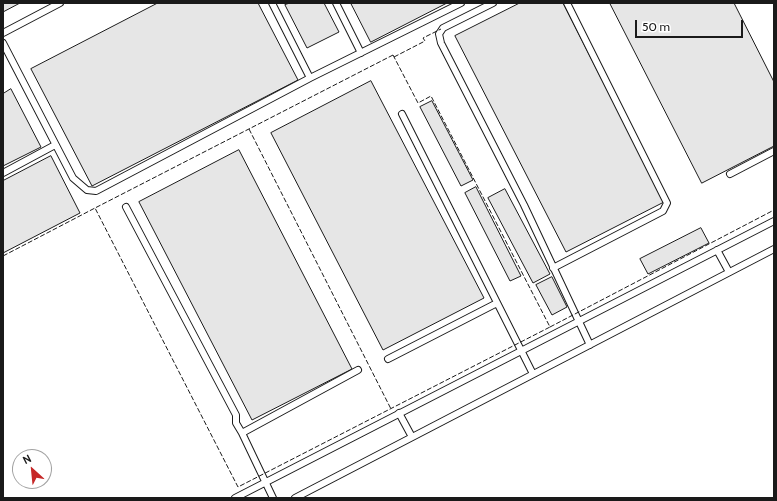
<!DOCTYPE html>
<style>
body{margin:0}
#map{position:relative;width:777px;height:501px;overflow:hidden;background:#fff;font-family:Cabin,sans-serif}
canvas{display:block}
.frame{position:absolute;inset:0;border:4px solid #1a1a1a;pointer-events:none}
.north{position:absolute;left:12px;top:449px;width:40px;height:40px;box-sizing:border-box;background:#fff;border:1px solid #a3a3a3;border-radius:50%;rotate:333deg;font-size:11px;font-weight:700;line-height:16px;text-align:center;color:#1a1a1a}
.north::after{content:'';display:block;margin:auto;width:14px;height:18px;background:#c62828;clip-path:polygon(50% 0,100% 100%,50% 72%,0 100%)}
.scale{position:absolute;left:635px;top:20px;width:108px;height:18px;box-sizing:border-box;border:2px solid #1a1a1a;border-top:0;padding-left:5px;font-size:12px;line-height:14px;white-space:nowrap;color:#1a1a1a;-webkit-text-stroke:3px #fff;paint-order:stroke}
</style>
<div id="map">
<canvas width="777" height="501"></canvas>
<div class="frame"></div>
<div class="north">N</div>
<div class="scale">50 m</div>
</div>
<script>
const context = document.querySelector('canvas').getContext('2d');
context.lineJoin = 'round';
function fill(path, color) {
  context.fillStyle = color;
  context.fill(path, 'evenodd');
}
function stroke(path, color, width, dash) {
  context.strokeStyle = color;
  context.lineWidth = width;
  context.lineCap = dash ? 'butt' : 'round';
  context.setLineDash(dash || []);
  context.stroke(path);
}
const building = new Path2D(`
 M 3,3 L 20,3 L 3,12 Z
 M 158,3 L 258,3 L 298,80 L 92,186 L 31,69 Z
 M 290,3 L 324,3 L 339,32 L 307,48 L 285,5 Z
 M 351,3 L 447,3 L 371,42 Z
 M 520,3 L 563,3 L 664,202 L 566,252 L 455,36 Z
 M 610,3 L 734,3 L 774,82 L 774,146 L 702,183 Z
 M 371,81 L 484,298 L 383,350 L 271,133 Z
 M 11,89 L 41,147 L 3,166 L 3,94 Z
 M 432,101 L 473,180 L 461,186 L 420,107 Z
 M 239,150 L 352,369 L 252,420 L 139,202 Z
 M 51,156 L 80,213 L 3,253 L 3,181 Z
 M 476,187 L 521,276 L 510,281 L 465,193 Z
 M 505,189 L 550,274 L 533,283 L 488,198 Z
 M 701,228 L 709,243 L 648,274 L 640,259 Z
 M 552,277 L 567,307 L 552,315 L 536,285 Z`);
const lane = new Path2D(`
 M 272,3 L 310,78
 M 336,3 L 361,53
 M 493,3 L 443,28 L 439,34 L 441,43 L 524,205 L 590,345
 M 3,33 L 60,3
 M 3,43 L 73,178 L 87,190 L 96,191 L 310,78 L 461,3
 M 402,114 L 533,374
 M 3,173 L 55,145
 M 730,174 L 774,151
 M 126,207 L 236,415 L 236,423 L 242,433 L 273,498
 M 717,250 L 729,272
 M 553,268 L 663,211 L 667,203 L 567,3
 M 388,359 L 497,303
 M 399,413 L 412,437
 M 242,433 L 358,370
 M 235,498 L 774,221
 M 295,498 L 774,249`);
const fence = new Path2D(`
 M 393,55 L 418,103 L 431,96 L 550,327 L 238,487 L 95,208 Z
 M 394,57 L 425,41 L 423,38 L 441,29
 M 249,129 L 391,409
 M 3,256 L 95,208
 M 550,327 L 774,210`);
fill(building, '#e6e6e6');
stroke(building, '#1a1a1a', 1);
stroke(lane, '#1a1a1a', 8);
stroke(lane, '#fff', 6);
stroke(fence, '#1a1a1a', 1, [5, 2]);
</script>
